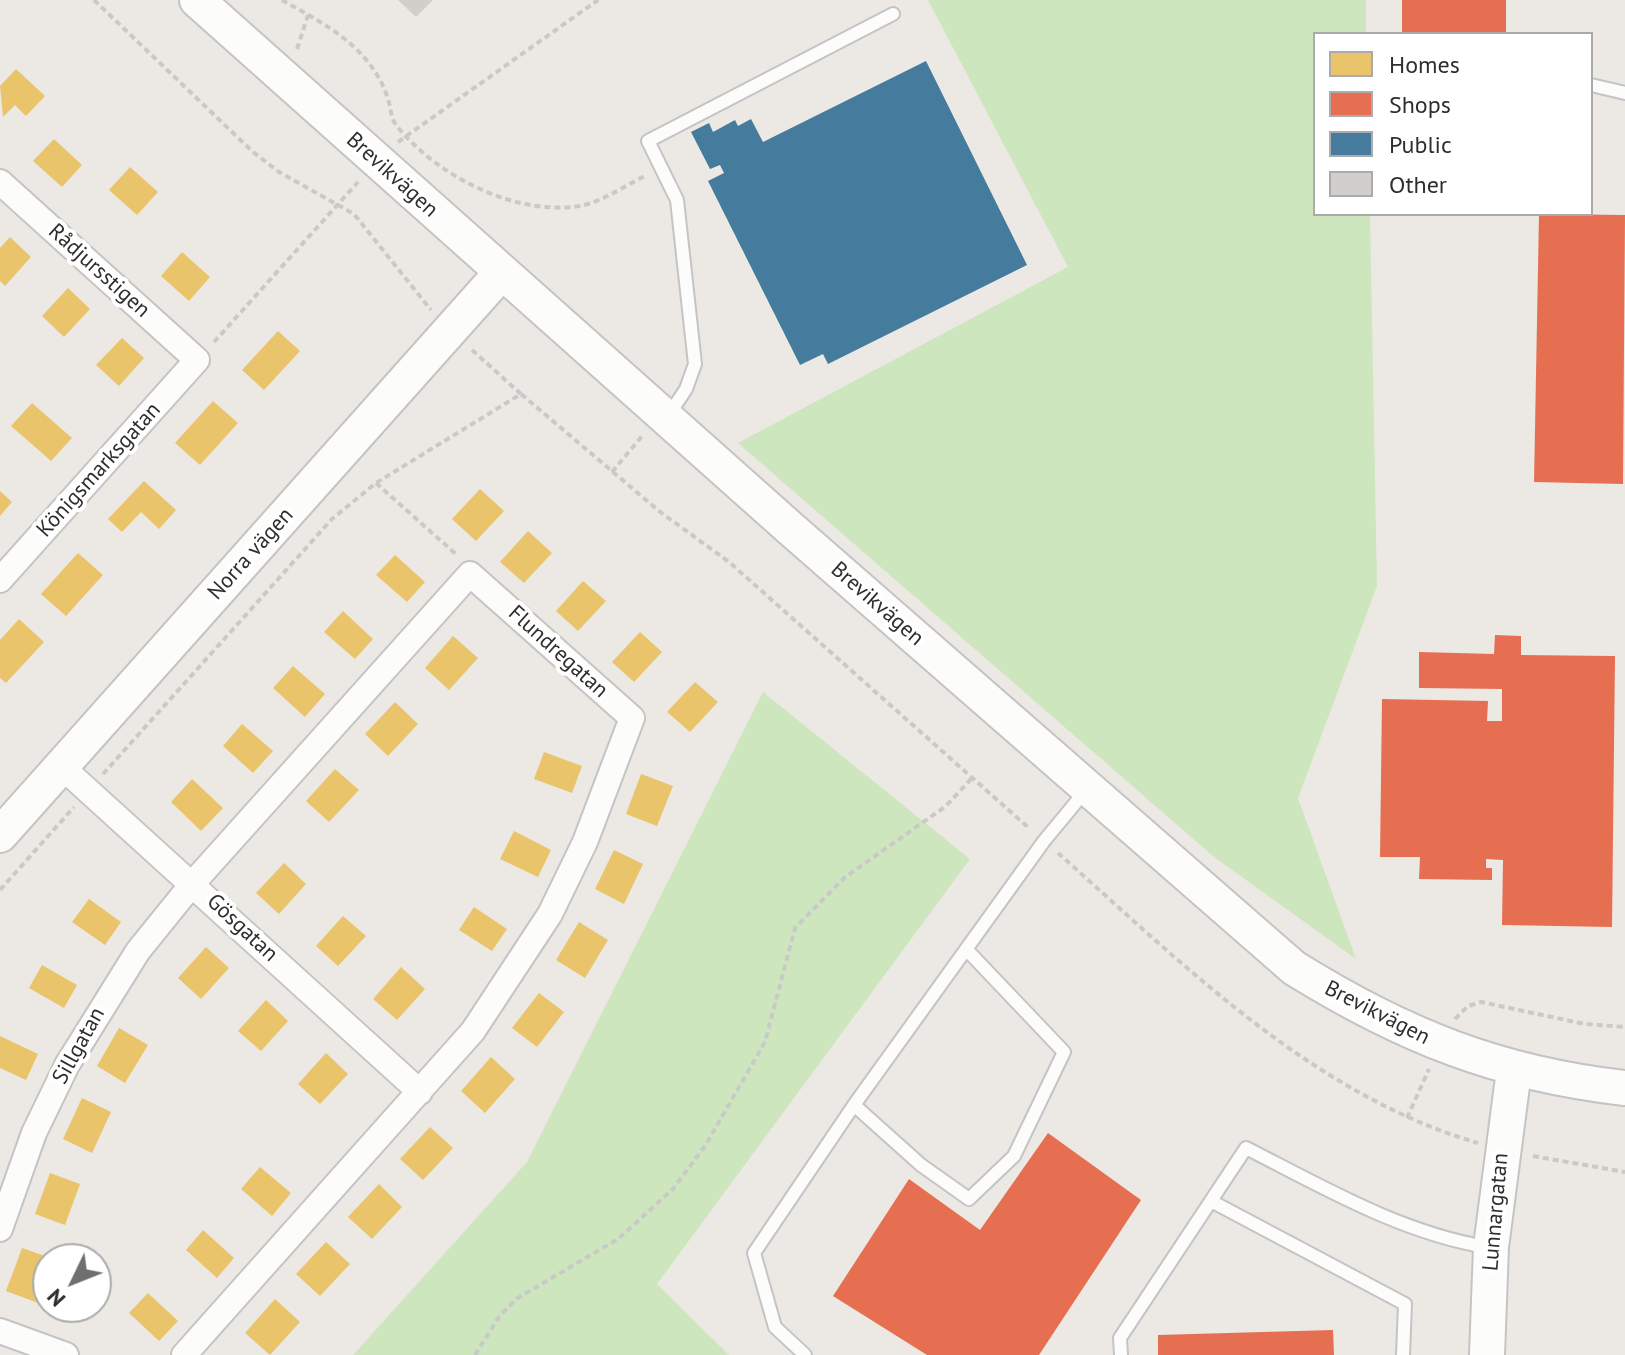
<!DOCTYPE html>
<meta charset="utf-8">
<style>
body{margin:0}
#map{position:relative;width:1625px;height:1355px;overflow:hidden;background:#ece8e4;font-family:"PT Sans",sans-serif}
canvas{display:block}
.legend{position:absolute;left:1313px;top:32px;width:280px;height:184px;box-sizing:border-box;background:#fff;border:2px solid #ababab;margin:0;padding:10px 14px;list-style:none;font-size:24px;color:#2e2e2e}
.legend li{display:flex;align-items:center;gap:16px;height:40px}
.legend b{width:40px;border:2px solid #ababab}
.north{position:absolute;left:32px;top:1243px;width:80px;height:80px;box-sizing:border-box;background:#fff;border:2px solid #ababab;border-radius:50%;rotate:227deg;font-size:22px;font-weight:700;line-height:32px;text-align:center;color:#2e2e2e}
.north::after{content:'';display:block;margin:auto;width:28px;height:36px;background:#706f6e;clip-path:polygon(50% 0,100% 100%,50% 72%,0 100%)}
</style>
<div id="map">
<canvas width="1625" height="1355"></canvas>
<ul class="legend">
<li><b style="height:22px;background:#e9c46a"></b>Homes</li>
<li><b style="height:22px;background:#e76f51"></b>Shops</li>
<li><b style="height:22px;background:#457b9d"></b>Public</li>
<li><b style="height:22px;background:#d1cecb"></b>Other</li>
</ul>
<div class="north">N</div>
</div>
<script>
const context = document.querySelector('canvas').getContext('2d');
context.lineJoin = 'round';
function fill(path, color) {
  context.fillStyle = color;
  context.fill(path, 'evenodd');
}
function stroke(path, color, width, dash) {
  context.strokeStyle = color;
  context.lineWidth = width;
  context.lineCap = dash ? 'butt' : 'round';
  context.setLineDash(dash || []);
  context.stroke(path);
}
function drawText(font, color, halo, rows, align = 'center') {
  context.font = font + ' "PT Sans",sans-serif';
  context.lineWidth = 8;
  context.setLineDash([]);
  context.textBaseline = 'middle';
  context.strokeStyle = halo;
  context.fillStyle = color;
  for (const [text, x, y, turn = 0] of rows) {
    context.save();
    context.translate(x, y);
    context.rotate((+turn || 0) * Math.PI / 180);
    context.textAlign = isNaN(turn) ? turn : align;
    if (halo) context.strokeText(text, 0, 0);
    context.fillText(text, 0, 0);
    context.restore();
  }
}
const green = new Path2D(`
 M 928,0 L 1366,0 L 1366,34 L 1315,34 L 1315,214 L 1370,214 L 1377,586 L 1298,798 L 1356,959 L 1214,857 L 738,443 L 1068,267 Z
 M 763,692 L 970,859 L 657,1284 L 729,1355 L 353,1355 L 527,1162 Z`);
const homes = new Path2D(`
 M 16,69 L 45,96 L 26,116 L 15,105 L 3,117 L 0,86 Z
 M 54,139 L 82,165 L 62,187 L 33,161 Z
 M 130,167 L 158,192 L 137,215 L 109,190 Z
 M 10,237 L 31,257 L 5,286 L 0,281 L 0,248 Z
 M 182,252 L 210,277 L 189,301 L 161,276 Z
 M 68,288 L 90,309 L 64,337 L 42,316 Z
 M 278,331 L 300,351 L 264,390 L 242,370 Z
 M 122,338 L 144,358 L 119,386 L 96,365 Z
 M 213,401 L 238,423 L 200,465 L 175,443 Z
 M 32,403 L 72,438 L 51,461 L 11,426 Z
 M 144,481 L 176,510 L 159,529 L 141,512 L 122,532 L 108,519 Z
 M 480,489 L 504,511 L 476,541 L 452,519 Z
 M 0,491 L 12,502 L 0,516 Z
 M 528,531 L 552,553 L 524,583 L 500,562 Z
 M 78,553 L 103,575 L 66,616 L 41,594 Z
 M 395,555 L 425,582 L 407,602 L 376,575 Z
 M 583,581 L 606,601 L 578,631 L 556,611 Z
 M 343,611 L 373,639 L 355,659 L 324,632 Z
 M 19,619 L 44,642 L 6,683 L 0,678 L 0,640 Z
 M 640,632 L 662,652 L 634,682 L 612,662 Z
 M 453,636 L 478,658 L 449,690 L 425,668 Z
 M 293,666 L 325,694 L 305,717 L 273,688 Z
 M 695,682 L 718,702 L 690,732 L 667,712 Z
 M 395,702 L 418,724 L 388,756 L 365,734 Z
 M 242,724 L 273,751 L 253,773 L 223,746 Z
 M 544,752 L 582,766 L 572,793 L 534,779 Z
 M 335,769 L 359,790 L 329,822 L 306,801 Z
 M 641,774 L 673,786 L 657,826 L 626,814 Z
 M 192,779 L 223,808 L 201,831 L 171,802 Z
 M 514,831 L 551,850 L 538,877 L 500,859 Z
 M 614,850 L 643,864 L 624,904 L 595,889 Z
 M 284,863 L 306,884 L 279,914 L 256,893 Z
 M 89,899 L 121,922 L 105,945 L 72,922 Z
 M 474,907 L 507,929 L 492,951 L 459,930 Z
 M 343,916 L 366,936 L 338,966 L 316,946 Z
 M 579,922 L 608,940 L 585,978 L 556,960 Z
 M 206,947 L 229,968 L 201,999 L 178,978 Z
 M 42,965 L 77,985 L 64,1008 L 29,988 Z
 M 401,967 L 425,989 L 397,1020 L 373,999 Z
 M 539,993 L 564,1012 L 537,1047 L 512,1028 Z
 M 266,1000 L 288,1021 L 261,1051 L 238,1031 Z
 M 119,1028 L 148,1045 L 125,1083 L 97,1066 Z
 M 0,1036 L 38,1054 L 26,1080 L 0,1068 Z
 M 326,1053 L 348,1074 L 320,1104 L 298,1084 Z
 M 491,1057 L 515,1079 L 485,1113 L 461,1091 Z
 M 82,1098 L 111,1112 L 92,1153 L 63,1139 Z
 M 430,1127 L 453,1148 L 423,1180 L 400,1159 Z
 M 260,1167 L 291,1193 L 272,1216 L 241,1189 Z
 M 50,1173 L 80,1184 L 65,1225 L 35,1214 Z
 M 379,1184 L 402,1207 L 372,1239 L 348,1217 Z
 M 203,1230 L 234,1258 L 217,1278 L 186,1250 Z
 M 326,1242 L 350,1264 L 320,1296 L 296,1274 Z
 M 22,1248 L 48,1257 L 48,1275 L 38,1303 L 6,1291 Z
 M 148,1293 L 178,1321 L 159,1341 L 129,1313 Z
 M 275,1299 L 300,1322 L 270,1355 L 245,1333 Z`);
const shops = new Path2D(`
 M 1402,0 L 1506,0 L 1506,34 L 1402,34 Z
 M 1539,214 L 1625,215 L 1623,484 L 1534,482 Z
 M 1495,635 L 1521,636 L 1521,655 L 1615,656 L 1612,927 L 1502,925 L 1503,860 L 1486,859 L 1486,868 L 1492,868 L 1492,880 L 1419,879 L 1420,857 L 1380,857 L 1382,699 L 1488,701 L 1487,721 L 1502,721 L 1502,689 L 1419,688 L 1419,652 L 1494,654 Z
 M 1048,1133 L 1141,1200 L 1039,1355 L 927,1355 L 833,1296 L 909,1179 L 980,1230 Z
 M 1333,1330 L 1334,1355 L 1158,1355 L 1158,1335 Z`);
const public = new Path2D(`
 M 926,61 L 1027,265 L 828,364 L 823,354 L 800,365 L 708,181 L 724,173 L 720,165 L 710,169 L 691,132 L 709,123 L 713,132 L 735,120 L 738,126 L 751,119 L 763,142 Z`);
const building = new Path2D(`
 M 398,0 L 433,0 L 416,17 Z`);
const path = new Path2D(`
 M 94,0 L 253,152 L 279,172 L 354,214 L 431,310
 M 282,0 C 310,16 340,31 362,55 C 373,67 382,81 387,96 C 391,106 390,117 396,125 C 435,174 509,213 572,207 C 598,205 622,187 645,176
 M 297,49 L 308,15
 M 398,142 L 598,0
 M 214,342 L 358,182
 M 472,350 L 521,394
 M 612,472 L 643,435
 M 376,483 L 458,556
 M 103,774 L 332,519 L 376,483 L 521,394 L 659,511 L 729,562 L 1030,829
 M 1058,853 C 1183,964 1313,1095 1478,1143
 M 0,890 L 74,807
 M 1455,1019 L 1468,1006 L 1481,1002 L 1585,1024 L 1625,1027
 M 1407,1118 L 1429,1069
 M 1533,1156 L 1625,1172
 M 475,1355 L 499,1317 L 516,1299 L 618,1239 L 673,1189 L 705,1146 L 765,1042 L 795,928 L 844,878 L 946,806 L 972,778`);
const lane = new Path2D(`
 M 1591,85 L 1625,93
 M 668,416 L 686,389 L 695,364 L 677,200 L 648,141 L 893,14
 M 854,1105 L 921,1165 L 969,1199 L 1014,1156 L 1064,1052 L 966,949
 M 1211,1201 L 1405,1304 L 1403,1355
 M 805,1355 L 775,1327 L 754,1253 L 854,1105 L 1044,841 L 1087,789
 M 1121,1355 L 1120,1338 L 1246,1148 C 1323,1187 1401,1233 1487,1247`);
const street = new Path2D(`
 M 0,182 L 197,360 L 0,580
 M 62,767 L 420,1092
 M 0,1229 L 34,1133 L 67,1065 L 138,951 L 193,883 L 470,574 L 632,718 L 585,842 L 550,914 L 473,1031 L 184,1355
 M 0,1331 L 66,1355`);
const secondary = new Path2D(`
 M 197,0 L 791,529 L 1294,968 C 1402,1035 1498,1074 1625,1088
 M 0,835 L 502,272
 M 1487,1355 L 1491,1247 L 1514,1070`);
const streetNames = [
 ["Brevikvägen",392,175,42],
 ["Rådjursstigen",99,271,42],
 ["Königsmarksgatan",99,470,-48],
 ["Norra vägen",251,554,-48],
 ["Brevikvägen",877,604,41],
 ["Flundregatan",558,652,42],
 ["Gösgatan",242,928,43],
 ["Brevikvägen",1377,1013,27],
 ["Sillgatan",79,1046,-61],
 ["Lunnargatan",1496,1212,-85]
];
fill(green, '#cee6be');
fill(homes, '#e9c46a');
fill(shops, '#e76f51');
fill(public, '#457b9d');
fill(building, '#d1cecb');
stroke(lane, '#c5c4c5', 16);
stroke(street, '#c5c4c5', 28);
stroke(secondary, '#c5c4c5', 38);
stroke(path, '#c9c9c8', 4, [6, 4]);
stroke(lane, '#fcfcfb', 12);
stroke(street, '#fcfcfb', 24);
stroke(secondary, '#fcfcfb', 34);
drawText('22px', '#2e2e2e', '#fff', streetNames);
</script>
